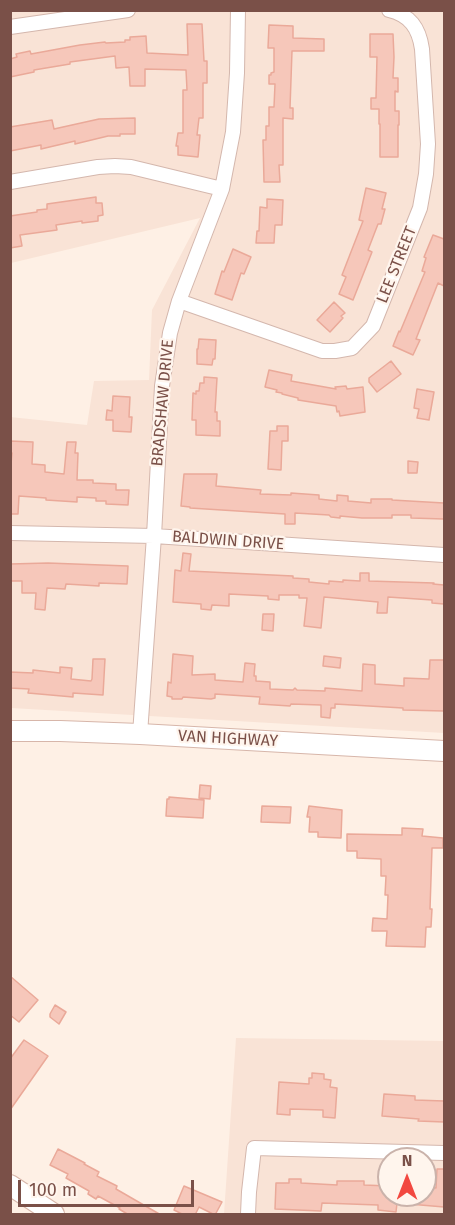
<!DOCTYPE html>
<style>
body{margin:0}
#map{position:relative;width:455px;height:1225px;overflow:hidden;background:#fef0e5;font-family:"Fira Sans",sans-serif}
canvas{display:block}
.frame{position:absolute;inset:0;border:12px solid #7a5048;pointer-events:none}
.north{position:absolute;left:377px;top:1147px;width:60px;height:60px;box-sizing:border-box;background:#fff5ed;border:2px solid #cab3ab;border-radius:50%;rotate:0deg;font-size:16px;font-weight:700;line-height:24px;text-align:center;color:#7a5048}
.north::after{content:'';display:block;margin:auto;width:21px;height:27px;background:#f24840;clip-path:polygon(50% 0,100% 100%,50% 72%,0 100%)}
.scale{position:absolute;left:18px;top:1180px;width:176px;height:27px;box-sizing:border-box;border:3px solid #7a5048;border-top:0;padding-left:8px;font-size:18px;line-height:21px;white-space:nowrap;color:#7a5048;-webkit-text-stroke:4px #fff5ed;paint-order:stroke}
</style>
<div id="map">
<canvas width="455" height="1225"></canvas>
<div class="frame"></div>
<div class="north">N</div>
<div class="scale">100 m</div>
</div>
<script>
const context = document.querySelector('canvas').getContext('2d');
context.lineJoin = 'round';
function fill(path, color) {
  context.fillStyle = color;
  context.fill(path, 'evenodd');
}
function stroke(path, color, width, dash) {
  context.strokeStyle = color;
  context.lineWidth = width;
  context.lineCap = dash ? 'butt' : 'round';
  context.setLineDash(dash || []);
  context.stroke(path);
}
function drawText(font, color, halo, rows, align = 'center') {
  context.font = font + ' "Fira Sans",sans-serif';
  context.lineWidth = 4.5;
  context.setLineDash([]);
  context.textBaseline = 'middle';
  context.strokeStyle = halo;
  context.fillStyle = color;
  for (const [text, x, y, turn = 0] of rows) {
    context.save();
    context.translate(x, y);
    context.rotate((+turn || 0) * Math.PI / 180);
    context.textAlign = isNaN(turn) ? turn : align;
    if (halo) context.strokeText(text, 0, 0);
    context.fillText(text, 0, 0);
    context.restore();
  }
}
const residential = new Path2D(`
 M 11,11 L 444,11 L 444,733 L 11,708 L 10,417 L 87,425 L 94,381 L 149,380 L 152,310 L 200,218 L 11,263 Z
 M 236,1038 L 444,1041 L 444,1214 L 224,1214 ZM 389,1159 L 425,1159 L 425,1195 L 389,1195 Z`);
const building = new Path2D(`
 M 187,24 L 202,24 L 204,61 L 207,61 L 207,83 L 203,83 L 203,118 L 199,118 L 197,135 L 200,135 L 198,157 L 178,155 L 178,146 L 176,146 L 178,133 L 183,133 L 183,90 L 187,90 L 186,70 L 145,69 L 145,86 L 130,86 L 129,67 L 116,68 L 115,56 L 70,62 L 70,64 L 34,70 L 34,72 L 10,77 L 10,59 L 17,57 L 16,54 L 30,51 L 31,54 L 80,45 L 105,42 L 106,43 L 125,42 L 125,40 L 130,40 L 130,37 L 146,36 L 147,53 L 188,55 Z
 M 269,25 L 293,26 L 293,38 L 324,39 L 324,51 L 292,51 L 290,108 L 293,108 L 293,119 L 283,118 L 283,165 L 279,165 L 280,182 L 264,182 L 263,140 L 266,140 L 266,126 L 269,126 L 269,107 L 274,107 L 275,84 L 269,84 L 269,75 L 271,75 L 271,73 L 274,72 L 274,48 L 268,48 Z
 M 370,34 L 393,34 L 394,57 L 393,78 L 398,78 L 398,92 L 395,91 L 395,111 L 399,111 L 399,125 L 398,125 L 398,157 L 380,157 L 380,124 L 379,124 L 379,109 L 371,109 L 371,98 L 376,98 L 377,57 L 370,57 Z
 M 135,118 L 135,134 L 120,134 L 120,136 L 108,136 L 75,144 L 75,141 L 41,149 L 41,145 L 10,151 L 10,127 L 52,120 L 54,129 L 99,119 Z
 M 366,188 L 386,193 L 382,209 L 385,209 L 381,224 L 378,224 L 368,250 L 372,252 L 353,300 L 339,294 L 346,277 L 342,275 L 363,221 L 359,220 Z
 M 96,197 L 96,203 L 102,203 L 103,215 L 98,216 L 98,221 L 82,223 L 82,221 L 56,225 L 57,230 L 20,235 L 22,246 L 10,248 L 10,216 L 37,212 L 37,210 L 47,209 L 47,204 Z
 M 267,199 L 283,200 L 282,225 L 275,225 L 274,243 L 256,243 L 257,231 L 259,231 L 260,207 L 267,208 Z
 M 433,235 L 444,239 L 444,286 L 438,283 L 416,339 L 420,340 L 413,355 L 393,346 L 399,331 L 400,332 L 425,272 L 422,271 L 426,258 L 424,257 Z
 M 233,249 L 251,257 L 244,274 L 241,273 L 232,300 L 215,294 L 222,271 L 224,272 Z
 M 334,302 L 345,313 L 341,316 L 343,318 L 330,332 L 317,320 Z
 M 199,339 L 216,340 L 215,359 L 213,359 L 212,365 L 197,364 L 197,349 L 198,349 Z
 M 391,361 L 401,374 L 377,392 L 369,382 L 369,378 Z
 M 269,370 L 292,375 L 291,381 L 336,389 L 335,387 L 346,386 L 347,389 L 363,387 L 365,412 L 340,416 L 339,411 L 337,412 L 336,406 L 298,400 L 298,398 L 282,394 L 282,393 L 276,392 L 277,390 L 265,387 Z
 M 204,377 L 217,378 L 215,412 L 217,412 L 217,421 L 220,421 L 220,436 L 196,435 L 196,420 L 192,420 L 193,393 L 196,394 L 196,391 L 199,391 L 200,383 L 204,383 Z
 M 417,389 L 434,392 L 429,420 L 417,418 L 419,409 L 414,408 Z
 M 113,396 L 130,397 L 129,417 L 132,417 L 131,432 L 113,431 L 113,420 L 106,420 L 107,410 L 112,411 Z
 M 277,426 L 288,426 L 288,441 L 282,441 L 281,470 L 268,469 L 270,431 L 277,431 Z
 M 10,441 L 33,442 L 32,464 L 45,465 L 45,472 L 64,474 L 67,442 L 76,442 L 75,453 L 78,453 L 77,480 L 93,480 L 93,483 L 116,484 L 116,490 L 129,490 L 128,505 L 106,504 L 106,501 L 96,501 L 96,498 L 77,497 L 77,502 L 46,500 L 46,498 L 19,496 L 18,514 L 10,514 L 10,475 L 12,453 L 10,453 Z
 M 408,461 L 418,462 L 417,473 L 408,473 Z
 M 184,474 L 217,474 L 216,486 L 261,490 L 260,494 L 291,495 L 291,493 L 319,495 L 319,499 L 337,501 L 337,495 L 348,496 L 348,501 L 371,503 L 371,499 L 392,499 L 392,500 L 444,503 L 444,519 L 411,518 L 411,515 L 392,515 L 392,518 L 362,518 L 340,516 L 340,518 L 331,517 L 329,515 L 295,513 L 295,524 L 285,524 L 285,514 L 190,508 L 190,507 L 181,506 Z
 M 183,553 L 191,554 L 189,571 L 293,576 L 293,578 L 309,579 L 309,582 L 329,584 L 329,581 L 343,582 L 343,580 L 360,581 L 360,573 L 369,573 L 369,581 L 434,583 L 433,584 L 444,585 L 444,604 L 432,603 L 432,600 L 388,597 L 387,613 L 377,613 L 378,602 L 324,597 L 321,628 L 304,626 L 307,598 L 299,598 L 299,595 L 279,595 L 279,600 L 268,599 L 268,596 L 229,594 L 229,606 L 212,605 L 211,610 L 201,609 L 201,604 L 173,602 L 175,570 L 181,571 Z
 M 48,563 L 128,566 L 127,584 L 99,583 L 99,586 L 66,584 L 65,589 L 47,588 L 45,610 L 35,609 L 36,593 L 22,593 L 22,581 L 10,581 L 10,564 Z
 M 263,614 L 274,614 L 273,631 L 262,630 Z
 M 173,654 L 193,656 L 192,675 L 215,674 L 215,680 L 243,682 L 245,663 L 255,664 L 254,676 L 256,676 L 256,681 L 270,682 L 270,689 L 293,690 L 295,688 L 297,690 L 325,691 L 325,688 L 362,691 L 363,664 L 375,665 L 375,684 L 404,686 L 404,678 L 429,679 L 430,660 L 444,660 L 444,711 L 403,710 L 403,708 L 335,704 L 335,708 L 331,708 L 330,718 L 321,717 L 321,705 L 291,704 L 290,706 L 259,704 L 260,697 L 215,694 L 215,698 L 211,699 L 183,697 L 182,699 L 172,699 L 172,697 L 167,696 L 168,682 L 171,683 Z
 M 324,656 L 341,658 L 340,668 L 323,666 Z
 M 93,659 L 105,659 L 103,695 L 73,693 L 73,697 L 28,693 L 29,689 L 10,688 L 10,672 L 33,673 L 33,670 L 60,673 L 60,667 L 72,668 L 71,679 L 91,681 L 92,679 Z
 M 200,785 L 211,786 L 210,799 L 199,798 Z
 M 169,797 L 204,800 L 203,818 L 166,816 L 167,799 L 169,799 Z
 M 262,806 L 291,807 L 290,823 L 261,822 Z
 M 309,806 L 342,810 L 341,838 L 318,837 L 318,832 L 309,832 L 310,817 L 307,817 Z
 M 402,828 L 423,829 L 422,836 L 443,838 L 443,848 L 432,848 L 430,909 L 432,909 L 431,927 L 426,927 L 425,947 L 386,946 L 387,931 L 372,931 L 373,918 L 387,919 L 388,895 L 385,895 L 386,876 L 381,876 L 381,859 L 357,858 L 357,851 L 347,851 L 347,834 L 402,835 Z
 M 10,976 L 38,1000 L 19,1022 L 10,1015 Z
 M 55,1005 L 66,1012 L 59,1024 L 50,1017 L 50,1014 Z
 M 24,1040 L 48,1056 L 10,1110 L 10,1059 Z
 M 312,1073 L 324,1074 L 324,1079 L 331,1080 L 330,1087 L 337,1088 L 335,1118 L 323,1117 L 323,1110 L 290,1109 L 290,1115 L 277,1114 L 279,1082 L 309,1084 L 309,1078 L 312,1078 Z
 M 384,1094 L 415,1096 L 415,1100 L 444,1101 L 444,1122 L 418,1121 L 419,1119 L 382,1116 Z
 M 58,1149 L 85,1163 L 84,1164 L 99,1172 L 97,1176 L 117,1186 L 116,1189 L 161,1215 L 129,1215 L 119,1209 L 120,1208 L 98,1196 L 96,1199 L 88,1194 L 89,1191 L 66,1178 L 68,1174 L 50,1165 Z
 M 437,1169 L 444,1169 L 444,1207 L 397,1203 L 396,1212 L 378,1210 L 378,1205 L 322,1203 L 321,1211 L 275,1209 L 276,1183 L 289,1183 L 289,1179 L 301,1179 L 301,1183 L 337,1185 L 337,1181 L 364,1181 L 364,1185 L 389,1186 L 389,1195 L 425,1195 L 425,1187 L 436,1188 Z
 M 184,1186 L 222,1202 L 215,1215 L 199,1207 L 195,1215 L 184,1215 L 174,1210 Z`);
const street = new Path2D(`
 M 10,27 L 128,10
 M 10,182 L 98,167 L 115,166 L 131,167 L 222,189
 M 179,301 L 322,351 L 335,351 L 352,348 L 373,326 L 420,208 L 426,174 L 428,144 L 422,49 C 419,28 410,15 389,10
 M 10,533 L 154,536 L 444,555
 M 140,734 L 154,536 L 162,386 L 170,333 L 179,301 L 222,189 L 233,132 L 237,73 L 238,10
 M 248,1214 L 249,1192 L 254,1148 L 444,1153`);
const secondary = new Path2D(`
 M 10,731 L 60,731 L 140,734 L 444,751
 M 10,1185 L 54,1214`);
const streetNames = [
 ["LEE STREET",397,265,-68],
 ["BRADSHAW DRIVE",163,403,-85],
 ["BALDWIN DRIVE",228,541,4],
 ["VAN HIGHWAY",228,739,3]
];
fill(residential, '#f9e3d6');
fill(building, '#f6c7ba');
stroke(building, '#eaa999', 1.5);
stroke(street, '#d4b7ad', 16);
stroke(secondary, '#d7b6aa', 22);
stroke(street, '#fff', 14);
stroke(secondary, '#fff', 20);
drawText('16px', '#7a5048', '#fff5ed', streetNames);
</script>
